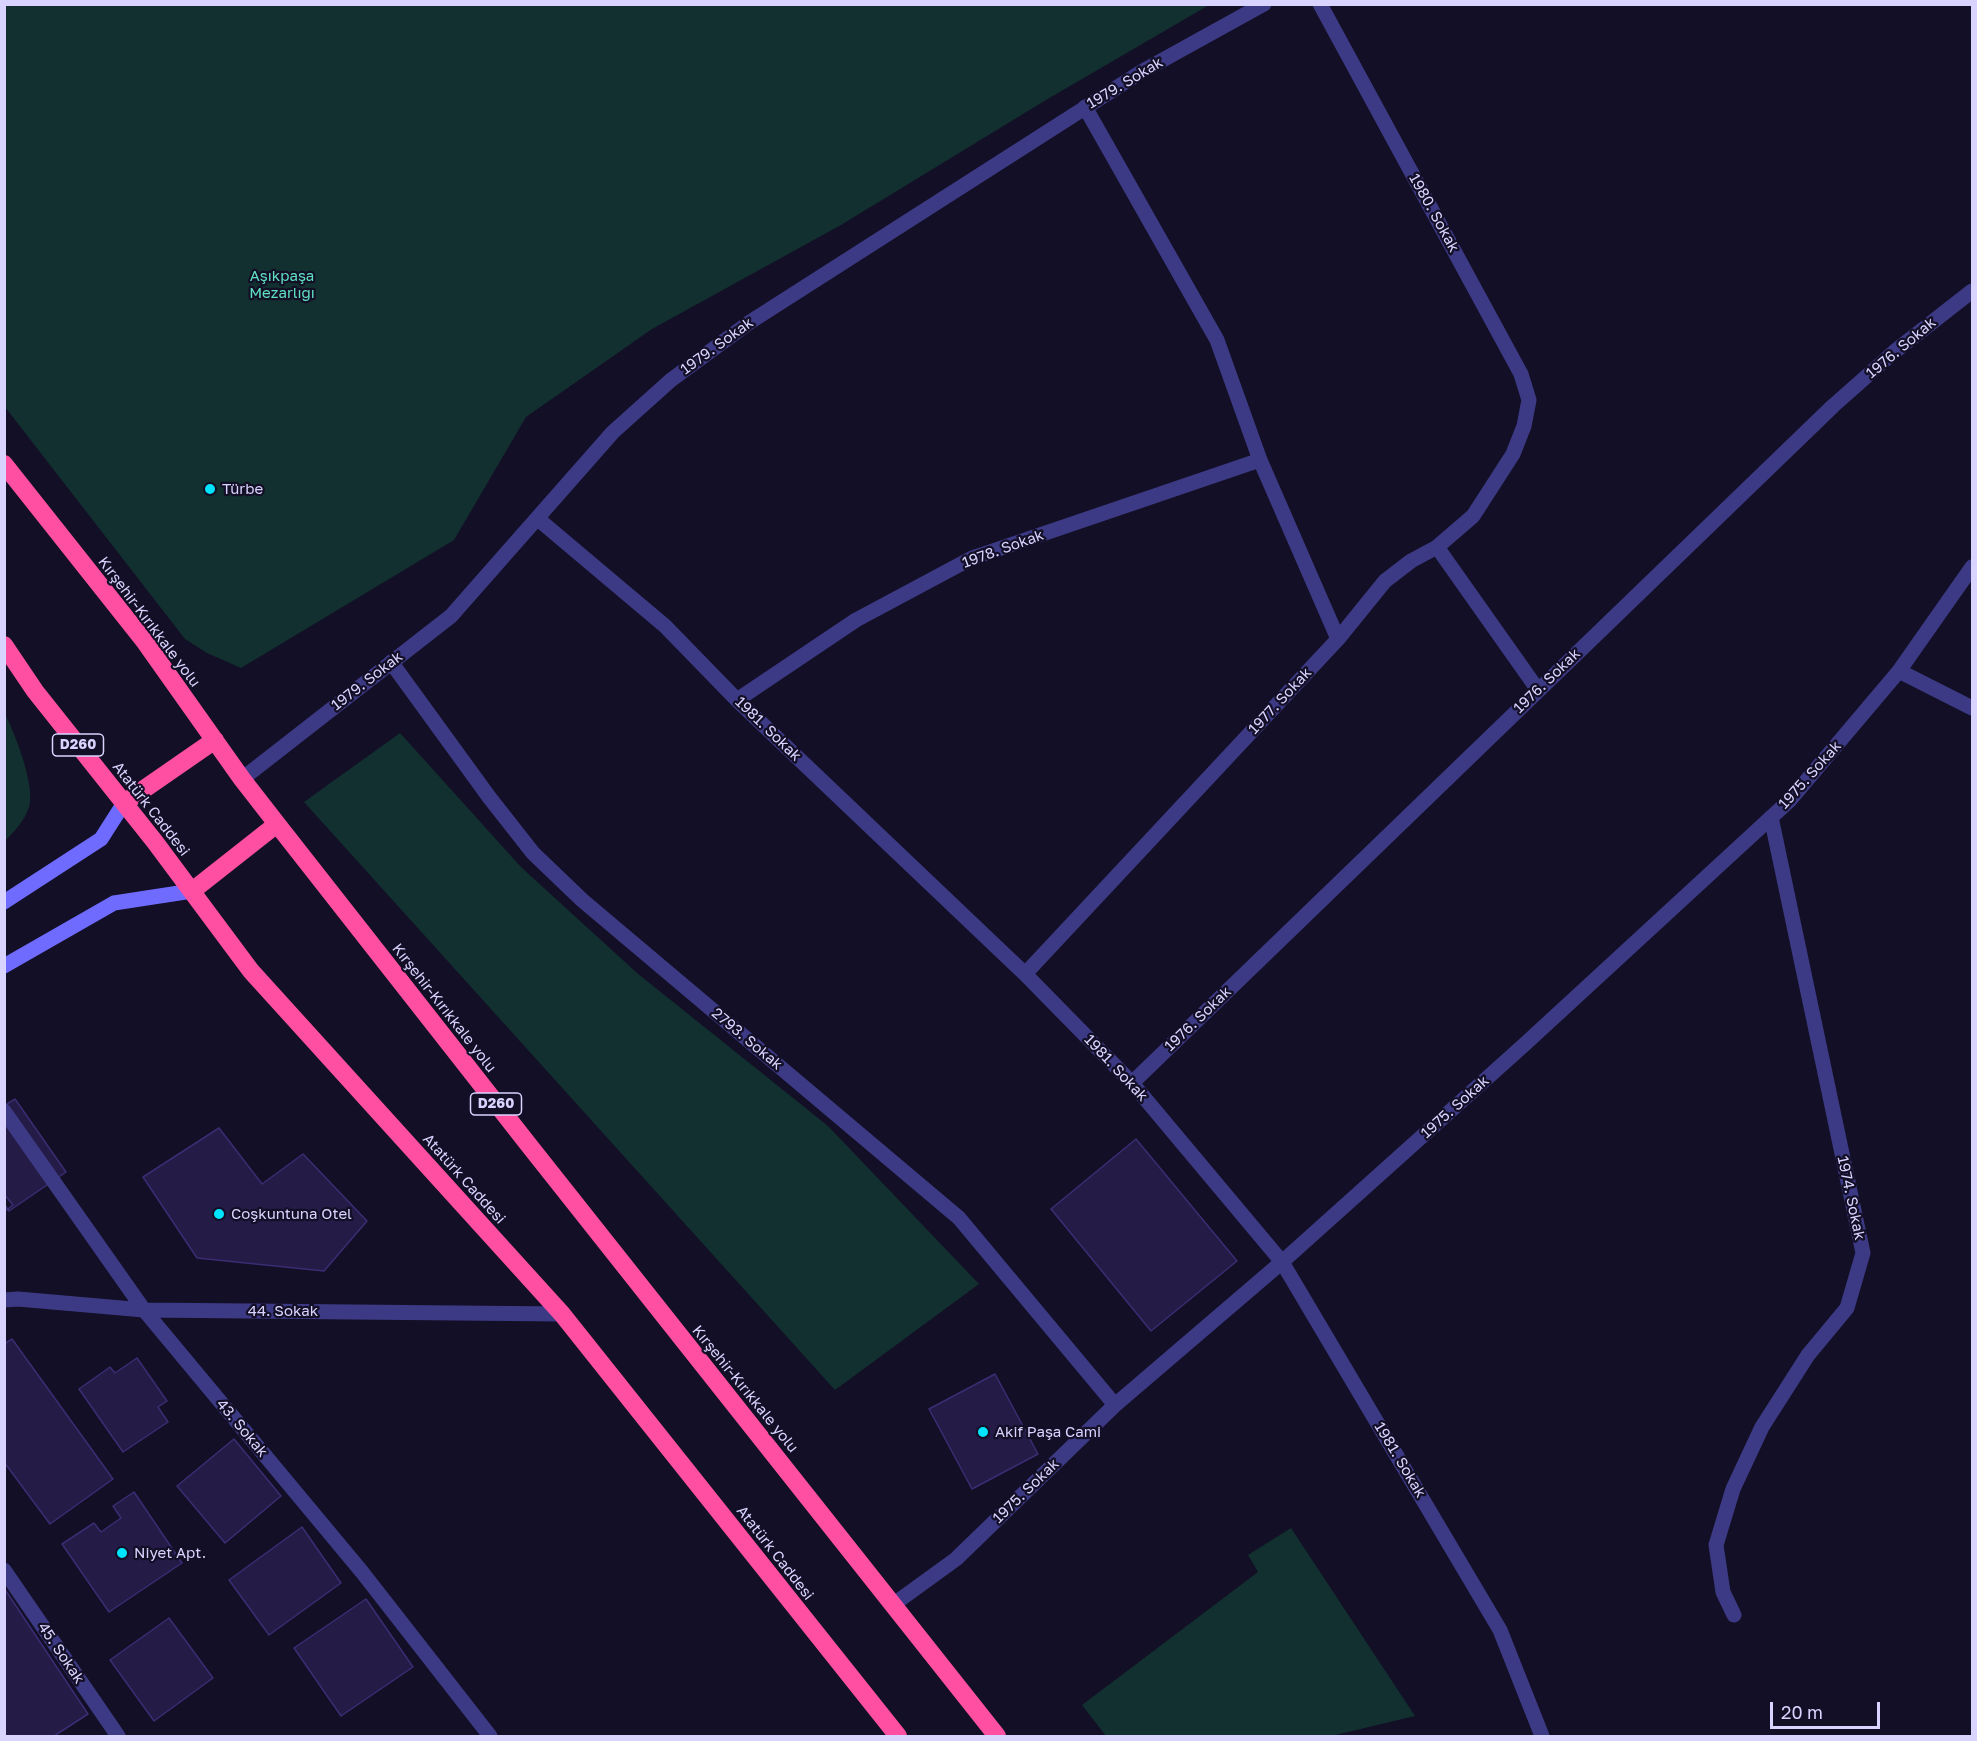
<!DOCTYPE html>
<meta charset="utf-8">
<style>
body{margin:0}
#map{position:relative;width:1977px;height:1741px;overflow:hidden;background:#130f26;font-family:"Golos Text",sans-serif}
canvas{display:block}
.frame{position:absolute;inset:0;border:6px solid #d9d4ff;pointer-events:none}
.scale{position:absolute;left:1770px;top:1702px;width:110px;height:27px;box-sizing:border-box;border:3px solid #d9d4ff;border-top:0;padding-left:8px;font-size:18px;line-height:21px;white-space:nowrap;color:#d9d4ff;-webkit-text-stroke:4px #130f26;paint-order:stroke}
</style>
<div id="map">
<canvas width="1977" height="1741"></canvas>
<div class="frame"></div>
<div class="scale">20 m</div>
</div>
<script>
const context = document.querySelector('canvas').getContext('2d');
context.lineJoin = 'round';
function fill(path, color) {
  context.fillStyle = color;
  context.fill(path, 'evenodd');
}
function stroke(path, color, width, dash) {
  context.strokeStyle = color;
  context.lineWidth = width;
  context.lineCap = dash ? 'butt' : 'round';
  context.setLineDash(dash || []);
  context.stroke(path);
}
function drawText(font, color, halo, rows, align = 'center') {
  context.font = font + ' "Golos Text",sans-serif';
  context.lineWidth = 4.5;
  context.setLineDash([]);
  context.textBaseline = 'middle';
  context.strokeStyle = halo;
  context.fillStyle = color;
  for (const [text, x, y, turn = 0] of rows) {
    context.save();
    context.translate(x, y);
    context.rotate((+turn || 0) * Math.PI / 180);
    context.textAlign = isNaN(turn) ? turn : align;
    if (halo) context.strokeText(text, 0, 0);
    context.fillText(text, 0, 0);
    context.restore();
  }
}
const green = new Path2D(`
 M 5,4 L 1209,4 L 1209,5 L 1046,100 L 841,225 L 652,329 L 526,417 L 454,540 L 241,668 L 207,653 L 185,639 L 5,407 Z
 M 4,712 C 14,731 36,786 29,807 C 25,820 15,831 5,841 Z
 M 400,733 L 521,867 L 637,973 L 828,1126 L 979,1284 L 835,1390 L 304,802 Z
 M 1291,1528 L 1415,1716 L 1331,1736 L 1106,1736 L 1082,1705 L 1258,1572 L 1248,1555 Z`);
const building = new Path2D(`
 M 15,1099 L 66,1172 L 9,1211 L 4,1204 L 4,1106 Z
 M 219,1128 L 262,1184 L 303,1154 L 367,1221 L 324,1271 L 197,1258 L 143,1177 Z
 M 1136,1139 L 1237,1261 L 1151,1331 L 1051,1209 Z
 M 4,1194 L 13,1205 L 4,1212 Z
 M 12,1339 L 113,1479 L 50,1524 L 4,1462 L 4,1344 Z
 M 137,1358 L 167,1401 L 158,1407 L 168,1422 L 123,1452 L 79,1389 L 110,1367 L 115,1373 Z
 M 995,1374 L 1038,1454 L 972,1489 L 929,1409 Z
 M 234,1439 L 281,1496 L 225,1543 L 177,1486 Z
 M 134,1492 L 182,1563 L 109,1612 L 62,1544 L 94,1523 L 101,1532 L 121,1518 L 113,1506 Z
 M 302,1527 L 341,1583 L 269,1635 L 229,1580 Z
 M 4,1588 L 88,1714 L 54,1736 L 4,1736 Z
 M 366,1599 L 413,1667 L 341,1716 L 294,1648 Z
 M 169,1618 L 213,1678 L 154,1721 L 110,1660 Z`);
const street = new Path2D(`
 M 1085,107 L 1217,340 L 1260,460 L 1338,639
 M 538,519 L 665,626 L 737,700 L 1025,974 L 1132,1083 L 1282,1262 L 1500,1630 L 1542,1736
 M 1437,547 L 1538,690
 M 391,662 L 489,797 L 533,853 L 582,900 L 959,1218 L 1115,1405
 M 1899,671 L 1972,708
 M 737,700 L 856,620 L 972,558 L 1260,460
 M 242,779 L 451,616 L 613,432 L 671,380 L 750,322 L 1141,72 L 1264,4
 M 1025,974 L 1338,639 L 1385,581 L 1411,561 L 1437,547 L 1473,516 L 1513,454 L 1524,426 L 1529,400 L 1521,374 L 1320,4
 M 1132,1083 L 1833,406 L 1894,352 L 1972,291
 M 4,1111 L 144,1310 L 362,1572 L 490,1736
 M 4,1300 L 18,1299 L 144,1310 L 562,1314
 M 4,1570 L 118,1736
 M 894,1604 L 956,1559 L 1115,1405 L 1282,1262 L 1525,1044 L 1790,800 L 1899,671 L 1972,567
 M 1734,1615 L 1723,1592 L 1716,1545 L 1733,1489 L 1762,1427 L 1808,1355 L 1847,1308 L 1863,1253 L 1771,817`);
const secondary = new Path2D(`
 M 4,902 L 101,839 L 124,803
 M 4,966 L 114,903 L 192,891`);
const highway = new Path2D(`
 M 4,464 L 145,642 L 242,779 L 277,824 L 528,1144 L 997,1736
 M 4,645 L 35,691 L 155,842 L 251,971 L 562,1314 L 898,1736
 M 124,803 L 215,740
 M 192,891 L 277,824`);
const markers = [
 [210,489,6,"#00e5ff"],
 [219,1214,6,"#00e5ff"],
 [983,1432,6,"#00e5ff"],
 [122,1553,6,"#00e5ff"]
];
const shields = [
 [78,745,51],
 [496,1104,51]
];
const shieldNames = [
 ["D260",78,745],
 ["D260",496,1104]
];
const streetNames = [
 ["1979. Sokak",1125,83,-31],
 ["1980. Sokak",1434,213,61],
 ["1979. Sokak",717,346,-36],
 ["1976. Sokak",1901,348,-40],
 ["1978. Sokak",1003,549,-20],
 ["Kırşehir-Kırıkkale yolu",149,622,53],
 ["1979. Sokak",367,681,-38],
 ["1976. Sokak",1547,681,-44],
 ["1977. Sokak",1280,701,-47],
 ["1981. Sokak",768,729,44],
 ["1975. Sokak",1810,775,-48],
 ["Atatürk Caddesi",151,809,52],
 ["Kırşehir-Kırıkkale yolu",444,1008,52],
 ["1976. Sokak",1198,1019,-44],
 ["2793. Sokak",747,1039,40],
 ["1981. Sokak",1116,1068,47],
 ["1975. Sokak",1455,1107,-42],
 ["Atatürk Caddesi",464,1179,48],
 ["1974. Sokak",1851,1198,78],
 ["44. Sokak",283,1311],
 ["Kırşehir-Kırıkkale yolu",745,1389,51],
 ["43. Sokak",242,1428,50],
 ["1981. Sokak",1400,1460,59],
 ["1975. Sokak",1026,1491,-44],
 ["Atatürk Caddesi",775,1553,52],
 ["45. Sokak",61,1653,56]
];
const parkNames = [
 ["Aşıkpaşa",282,276],
 ["Mezarlığı",282,293]
];
const poiNames = [
 ["Türbe",222,489],
 ["Coşkuntuna Otel",231,1214],
 ["Akif Paşa Cami",995,1432],
 ["Niyet Apt.",134,1553]
];
fill(green, '#12302f');
fill(building, '#241b47');
stroke(building, '#3b2d73', 1.5);
stroke(street, '#3d3a85', 15);
stroke(secondary, '#6f6bff', 15);
stroke(highway, '#ff4fa3', 18);
for (const [x, y, r, color] of markers) {
  const dot = new Path2D();
  dot.arc(x, y, r, 0, 2 * Math.PI);
  context.fillStyle = color;
  context.fill(dot);
  stroke(dot, '#130f26', 2);
}
for (const [x, y, w] of shields) {
  const box = new Path2D();
  box.roundRect(x - w / 2, y - 11, w, 22, 4.5);
  context.fillStyle = '#130f26';
  context.fill(box);
  stroke(box, '#d9d4ff', 1.5);
}
drawText('bold 14px', '#d9d4ff', null, shieldNames);
drawText('15px', '#d9d4ff', '#130f26', streetNames);
drawText('15px', '#5fe0c0', '#130f26', parkNames);
drawText('15px', '#d9d4ff', '#130f26', poiNames, 'left');
</script>
